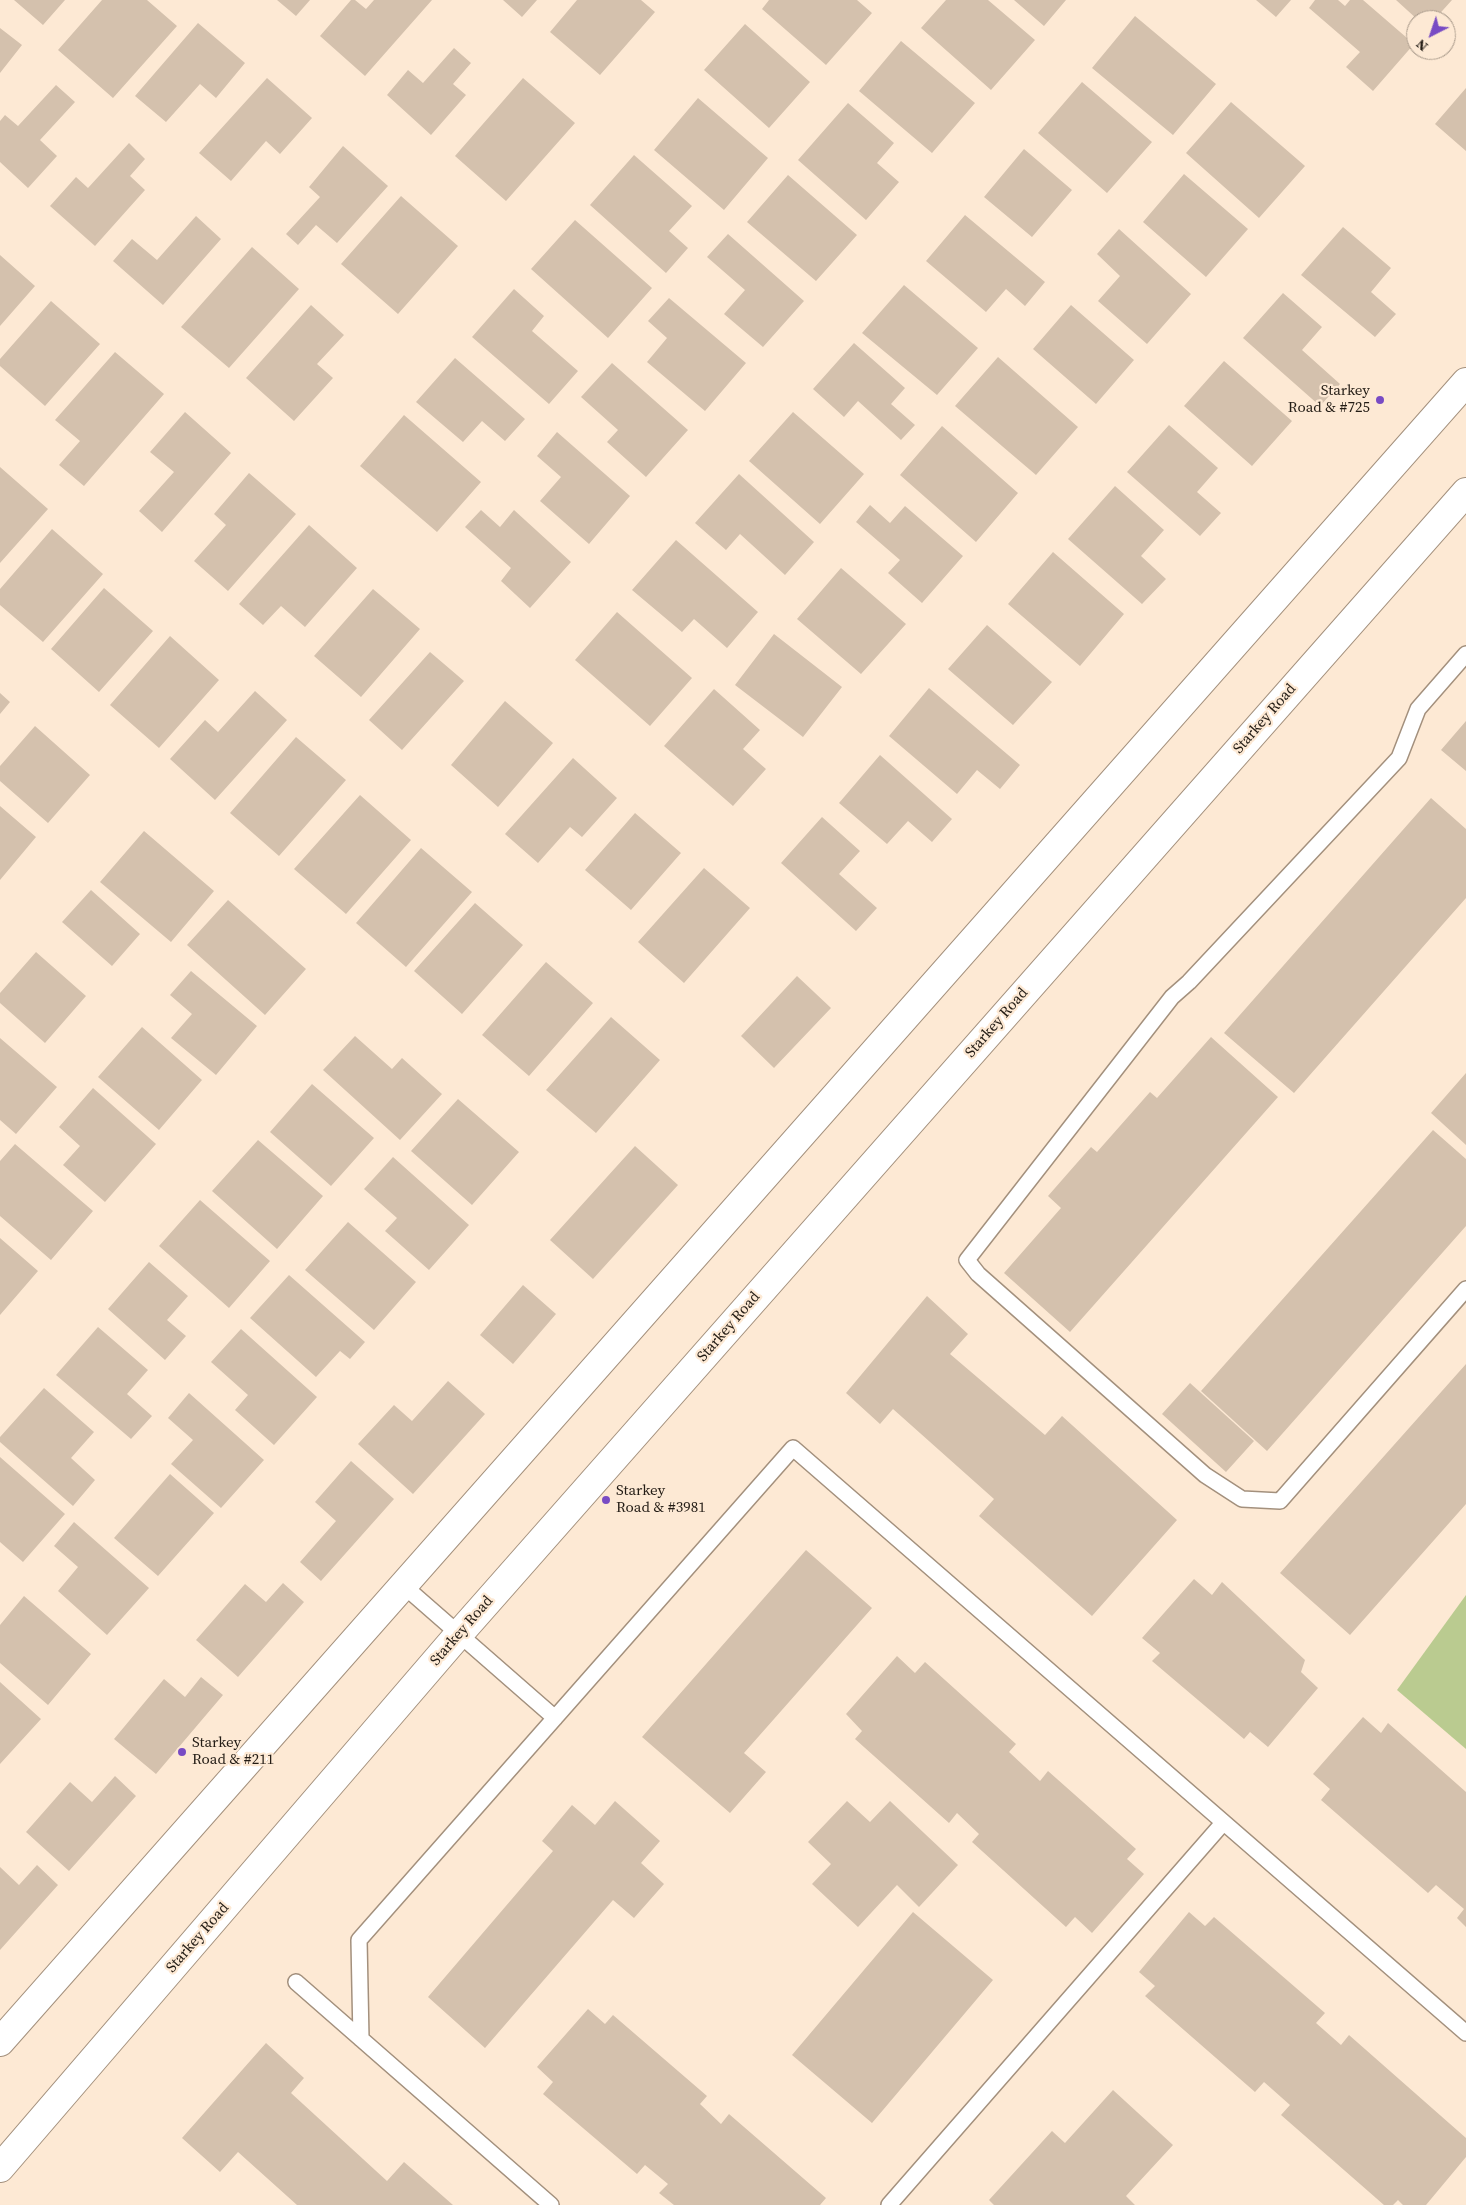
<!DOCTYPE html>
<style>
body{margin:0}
#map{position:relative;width:1466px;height:2205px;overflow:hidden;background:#fde9d4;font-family:"Source Serif 4",serif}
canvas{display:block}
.north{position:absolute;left:1406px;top:10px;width:50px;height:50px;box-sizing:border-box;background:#fde9d4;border:1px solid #a69788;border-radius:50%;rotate:221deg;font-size:14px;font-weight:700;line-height:20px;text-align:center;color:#231c15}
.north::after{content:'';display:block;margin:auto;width:18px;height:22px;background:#784bc4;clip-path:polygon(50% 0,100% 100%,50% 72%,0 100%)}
</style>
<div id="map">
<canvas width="1466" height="2205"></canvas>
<div class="north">N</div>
</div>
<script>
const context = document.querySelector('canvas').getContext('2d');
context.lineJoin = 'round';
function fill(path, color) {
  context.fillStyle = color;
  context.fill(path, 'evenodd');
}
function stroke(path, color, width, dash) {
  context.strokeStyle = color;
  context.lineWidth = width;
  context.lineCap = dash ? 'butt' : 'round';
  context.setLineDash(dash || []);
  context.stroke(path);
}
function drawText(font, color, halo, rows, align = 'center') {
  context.font = font + ' "Source Serif 4",serif';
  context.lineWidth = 4.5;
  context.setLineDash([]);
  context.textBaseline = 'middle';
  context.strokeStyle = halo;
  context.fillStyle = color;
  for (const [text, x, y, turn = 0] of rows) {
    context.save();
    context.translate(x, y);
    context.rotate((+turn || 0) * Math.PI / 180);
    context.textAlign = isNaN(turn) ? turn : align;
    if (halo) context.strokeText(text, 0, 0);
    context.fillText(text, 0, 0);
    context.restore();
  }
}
const green = new Path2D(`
 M 1466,1595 L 1466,1749 L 1397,1690 Z`);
const building = new Path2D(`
 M 14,0 L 65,0 L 43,25 Z
 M 102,0 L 147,0 L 177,26 L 113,98 L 58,50 Z
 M 277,0 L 310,0 L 296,16 Z
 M 351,0 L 355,0 L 366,9 L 374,0 L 432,0 L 365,76 L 320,36 Z
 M 503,0 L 537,0 L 522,17 Z
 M 577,0 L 641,0 L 655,12 L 600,75 L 550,32 Z
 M 769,0 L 857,0 L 872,13 L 826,65 L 762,9 Z
 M 946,0 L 988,0 L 1035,40 L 991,90 L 921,28 Z
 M 1014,0 L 1066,0 L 1044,26 Z
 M 1256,0 L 1291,0 L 1276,17 Z
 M 1315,0 L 1338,0 L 1345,6 L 1350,0 L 1363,0 L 1414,44 L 1373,91 L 1346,67 L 1360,52 L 1309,8 Z
 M 1396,0 L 1452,0 L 1434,20 L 1418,20 Z
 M 1135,16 L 1216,84 L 1173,135 L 1092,68 Z
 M 198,23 L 245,63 L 216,98 L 200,84 L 166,122 L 135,96 Z
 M 745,24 L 810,82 L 769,128 L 704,70 Z
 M 0,28 L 22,45 L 0,73 Z
 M 901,41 L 975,103 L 932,153 L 859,91 Z
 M 454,48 L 471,63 L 453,84 L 466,95 L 431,135 L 387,95 L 408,70 L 423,83 Z
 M 267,78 L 312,118 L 280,154 L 266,141 L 231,181 L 199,153 Z
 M 523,78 L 575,123 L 506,201 L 455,156 Z
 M 1082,82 L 1152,142 L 1107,193 L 1038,133 Z
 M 56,85 L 75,102 L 40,140 L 57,156 L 28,188 L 0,162 L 0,121 L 5,115 L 18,126 Z
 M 1466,88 L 1466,151 L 1435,124 Z
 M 698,98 L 768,158 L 724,210 L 654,150 Z
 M 1231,102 L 1305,166 L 1259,218 L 1186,153 Z
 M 848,103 L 894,143 L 877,163 L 899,182 L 866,220 L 798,160 Z
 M 129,143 L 145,159 L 130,176 L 145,190 L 95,246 L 50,206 L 76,177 L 88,188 Z
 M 343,146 L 388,186 L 337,243 L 316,225 L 298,245 L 286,234 L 320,197 L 309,187 Z
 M 1024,149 L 1072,190 L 1032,237 L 984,197 Z
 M 634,155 L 692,206 L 669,231 L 688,248 L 666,273 L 590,205 Z
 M 1184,174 L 1248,229 L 1206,277 L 1143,222 Z
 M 788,175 L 857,235 L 816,281 L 747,222 Z
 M 401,196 L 458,246 L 398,314 L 341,264 Z
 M 965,215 L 1045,282 L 1025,306 L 1006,289 L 986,312 L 926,261 Z
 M 196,216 L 221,239 L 163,305 L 113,261 L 132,239 L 157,260 Z
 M 575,220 L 652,288 L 608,338 L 531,269 Z
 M 1343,227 L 1391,268 L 1371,292 L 1396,314 L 1375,337 L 1301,275 Z
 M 1119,229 L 1191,294 L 1147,344 L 1098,301 L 1120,276 L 1097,254 Z
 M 728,234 L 804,301 L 763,347 L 724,314 L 745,290 L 707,257 Z
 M 252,247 L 299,289 L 229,368 L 181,327 Z
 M 0,255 L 35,286 L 0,326 Z
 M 904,285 L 978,348 L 937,395 L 862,333 Z
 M 514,289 L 544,316 L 532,331 L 578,371 L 549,404 L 472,337 Z
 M 1283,293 L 1322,327 L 1302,350 L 1340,384 L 1320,406 L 1243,338 Z
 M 669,298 L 746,363 L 705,411 L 647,362 L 667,338 L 648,321 Z
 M 51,301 L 100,344 L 45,406 L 0,366 L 0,359 Z
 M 311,305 L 344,335 L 317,364 L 333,378 L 294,421 L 246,378 Z
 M 1071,305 L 1134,360 L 1096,404 L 1033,349 Z
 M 854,343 L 905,388 L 891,404 L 915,425 L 901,440 L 858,401 L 844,417 L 813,389 Z
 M 115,352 L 164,394 L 84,486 L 59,465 L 80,441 L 55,420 Z
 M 998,357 L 1078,427 L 1036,475 L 955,406 Z
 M 455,358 L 525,419 L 505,441 L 482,421 L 463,442 L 416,402 Z
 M 1224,361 L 1292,421 L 1252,466 L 1184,406 Z
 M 612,363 L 688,430 L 646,477 L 607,442 L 618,430 L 581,397 Z
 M 185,412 L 231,453 L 162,532 L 139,511 L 174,472 L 150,452 Z
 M 793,412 L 864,474 L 820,524 L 749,461 Z
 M 404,415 L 481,482 L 437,532 L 360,466 Z
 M 1169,425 L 1218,468 L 1197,492 L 1221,513 L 1200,536 L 1127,472 Z
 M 942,426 L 1018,493 L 976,542 L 900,475 Z
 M 557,432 L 630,496 L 589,544 L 540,501 L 561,477 L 537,456 Z
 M 0,467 L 48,509 L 0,563 Z
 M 249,473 L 296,514 L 228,591 L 194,561 L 226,525 L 214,514 Z
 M 739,474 L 814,542 L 785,575 L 740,534 L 726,550 L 695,523 Z
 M 1115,486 L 1164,530 L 1141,556 L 1166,579 L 1142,604 L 1068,539 Z
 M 870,505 L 890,523 L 905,506 L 963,556 L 922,603 L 888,573 L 900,560 L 856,522 Z
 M 481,510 L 500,527 L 514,510 L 571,562 L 530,608 L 501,581 L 511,568 L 465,527 Z
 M 309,525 L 357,568 L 305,627 L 281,606 L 263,625 L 239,604 Z
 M 52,529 L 103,574 L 43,642 L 0,605 L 0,589 Z
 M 676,540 L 758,612 L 727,648 L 694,619 L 682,632 L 632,590 Z
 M 1053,552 L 1124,614 L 1080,666 L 1008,604 Z
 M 841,568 L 906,624 L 861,674 L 797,619 Z
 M 104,588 L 153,631 L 99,692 L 51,649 Z
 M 373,589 L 420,629 L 361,697 L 314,656 Z
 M 617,612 L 692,678 L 650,726 L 575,660 Z
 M 987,625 L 1052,682 L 1013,725 L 948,669 Z
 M 774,634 L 842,687 L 803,737 L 735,685 Z
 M 170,636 L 219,680 L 159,748 L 110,705 Z
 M 430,652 L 464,681 L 402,750 L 369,720 Z
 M 929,688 L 1020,765 L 1000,789 L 977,770 L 957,794 L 889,736 Z
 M 714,689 L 760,730 L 743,749 L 766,769 L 733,806 L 664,746 Z
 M 255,691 L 287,720 L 215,800 L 170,759 L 205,720 L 218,732 Z
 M 0,693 L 10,702 L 0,714 Z
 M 505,701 L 553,743 L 498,807 L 451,765 Z
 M 1466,721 L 1466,771 L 1441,750 Z
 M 35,726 L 90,775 L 48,823 L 0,781 L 0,766 Z
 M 296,737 L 346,780 L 279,856 L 230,813 Z
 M 880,755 L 952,819 L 932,842 L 908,821 L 887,844 L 839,803 Z
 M 573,758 L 617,798 L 582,837 L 570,827 L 538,863 L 505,834 Z
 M 360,795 L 411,840 L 346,914 L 294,869 Z
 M 1431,798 L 1466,829 L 1466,898 L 1294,1093 L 1224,1033 Z
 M 0,806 L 36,837 L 0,880 Z
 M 635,813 L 681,853 L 631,910 L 585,870 Z
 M 822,817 L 860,851 L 839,874 L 877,908 L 856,931 L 781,863 Z
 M 144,831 L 214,891 L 171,942 L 100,882 Z
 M 421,848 L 472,892 L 406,967 L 356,923 Z
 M 704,868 L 750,908 L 684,983 L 638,942 Z
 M 91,890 L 140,934 L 112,966 L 62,922 Z
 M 228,900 L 306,969 L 265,1015 L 187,945 Z
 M 475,903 L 523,945 L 462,1014 L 414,971 Z
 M 36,952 L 86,996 L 45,1043 L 0,1003 L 0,993 Z
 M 546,962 L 593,1003 L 529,1076 L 482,1035 Z
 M 191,971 L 257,1026 L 216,1075 L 171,1038 L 192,1014 L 170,995 Z
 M 797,976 L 831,1008 L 774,1068 L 741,1036 Z
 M 611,1017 L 660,1060 L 596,1133 L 546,1090 Z
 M 142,1027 L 202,1080 L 159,1130 L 98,1077 Z
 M 355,1036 L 392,1069 L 402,1058 L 442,1094 L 400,1140 L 323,1070 Z
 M 1211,1037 L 1278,1097 L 1070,1332 L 1004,1273 L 1061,1208 L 1048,1196 L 1069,1172 L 1091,1147 L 1097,1152 L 1150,1092 L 1157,1098 Z
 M 0,1038 L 57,1087 L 16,1134 L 0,1120 Z
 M 1466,1073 L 1466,1145 L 1431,1113 Z
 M 312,1084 L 374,1138 L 331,1186 L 270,1132 Z
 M 93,1088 L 156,1144 L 105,1202 L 63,1165 L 80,1146 L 59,1127 Z
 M 458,1099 L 519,1152 L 472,1205 L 411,1151 Z
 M 1433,1130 L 1466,1159 L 1466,1226 L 1267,1451 L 1201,1391 Z
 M 258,1140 L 323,1196 L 277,1249 L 212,1191 Z
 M 15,1144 L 93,1211 L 51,1260 L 0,1216 L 0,1161 Z
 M 635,1146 L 678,1185 L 593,1279 L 550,1240 Z
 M 393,1157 L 469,1225 L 429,1270 L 385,1231 L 397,1218 L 364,1189 Z
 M 200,1200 L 270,1261 L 229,1308 L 159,1246 Z
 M 348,1222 L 416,1282 L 374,1330 L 305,1270 Z
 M 0,1238 L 38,1271 L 0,1315 Z
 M 149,1262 L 188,1296 L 167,1320 L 186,1336 L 165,1360 L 108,1309 Z
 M 289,1275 L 365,1342 L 350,1359 L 340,1351 L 316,1377 L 250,1318 Z
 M 523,1285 L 556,1314 L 513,1364 L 480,1335 Z
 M 927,1296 L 968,1334 L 950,1354 L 1045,1435 L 1062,1416 L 1177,1520 L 1092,1616 L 979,1516 L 994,1499 L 893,1409 L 880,1424 L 846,1393 Z
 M 98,1327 L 148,1370 L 127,1394 L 152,1416 L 131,1439 L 56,1375 Z
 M 241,1329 L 317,1397 L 274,1445 L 235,1410 L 248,1395 L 211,1362 Z
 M 1466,1364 L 1466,1504 L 1350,1635 L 1280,1573 Z
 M 448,1381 L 485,1414 L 413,1494 L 358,1444 L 394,1405 L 412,1421 Z
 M 1190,1383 L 1254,1441 L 1226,1472 L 1162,1414 Z
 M 44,1388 L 94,1432 L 71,1458 L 95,1480 L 73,1506 L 0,1442 L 0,1437 Z
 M 189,1393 L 264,1460 L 221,1508 L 171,1464 L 193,1440 L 168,1418 Z
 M 0,1457 L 65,1514 L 23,1562 L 0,1542 Z
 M 351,1461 L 394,1499 L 321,1581 L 300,1562 L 336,1521 L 315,1502 Z
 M 170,1474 L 214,1513 L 158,1576 L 114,1538 Z
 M 74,1522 L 149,1588 L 107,1635 L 58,1591 L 78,1567 L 54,1546 Z
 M 806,1550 L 872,1608 L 744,1753 L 766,1772 L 730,1813 L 642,1737 Z
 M 1194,1579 L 1212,1595 L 1222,1582 L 1305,1660 L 1301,1672 L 1318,1688 L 1268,1747 L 1250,1732 L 1244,1739 L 1152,1661 L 1160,1653 L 1142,1638 Z
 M 283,1583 L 304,1602 L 238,1677 L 196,1640 L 245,1584 L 266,1602 Z
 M 24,1596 L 91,1654 L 48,1705 L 0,1663 L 0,1625 Z
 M 897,1656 L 915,1673 L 925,1662 L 1016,1744 L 1009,1752 L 1040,1781 L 1048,1771 L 1136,1849 L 1127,1859 L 1144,1874 L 1092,1933 L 1075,1917 L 1066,1927 L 972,1842 L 979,1834 L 957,1813 L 949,1823 L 855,1739 L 862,1731 L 846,1714 Z
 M 201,1677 L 223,1695 L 156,1774 L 114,1739 L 164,1679 L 185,1697 Z
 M 0,1682 L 41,1719 L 0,1764 Z
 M 1363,1717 L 1381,1733 L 1388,1723 L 1466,1792 L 1466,1927 L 1457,1918 L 1464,1909 L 1436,1885 L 1428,1893 L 1321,1800 L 1330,1789 L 1313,1774 Z
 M 115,1776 L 136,1796 L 69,1871 L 26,1832 L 70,1782 L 92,1802 Z
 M 615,1801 L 660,1841 L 641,1863 L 664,1884 L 634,1918 L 613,1900 L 485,2048 L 428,1997 L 553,1851 L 542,1841 L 572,1805 L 595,1825 Z
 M 847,1801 L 870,1822 L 890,1801 L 958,1865 L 919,1907 L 897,1885 L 858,1927 L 812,1884 L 831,1864 L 808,1842 Z
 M 37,1865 L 58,1885 L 0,1950 L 0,1867 L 19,1885 Z
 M 913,1912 L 993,1980 L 872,2123 L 792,2055 Z
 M 1189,1912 L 1205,1926 L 1214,1917 L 1325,2013 L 1316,2023 L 1341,2045 L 1349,2035 L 1466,2138 L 1466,2157 L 1426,2205 L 1403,2205 L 1398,2200 L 1393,2205 L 1384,2205 L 1281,2115 L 1290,2105 L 1264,2082 L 1255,2092 L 1145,1996 L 1155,1986 L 1139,1972 Z
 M 588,2009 L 605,2024 L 613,2015 L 707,2096 L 700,2104 L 721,2124 L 729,2114 L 826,2198 L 820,2205 L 674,2205 L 659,2193 L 668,2184 L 645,2165 L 637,2174 L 543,2094 L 553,2082 L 537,2067 Z
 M 266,2043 L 304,2078 L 291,2093 L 387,2181 L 404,2162 L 453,2205 L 297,2205 L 238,2152 L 220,2172 L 182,2138 Z
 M 1113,2090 L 1173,2145 L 1126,2196 L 1135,2205 L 994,2205 L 989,2200 L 1052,2131 L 1065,2143 Z`);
const service = new Path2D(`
 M 1466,654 L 1418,709 L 1399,758 L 1189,982 L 1172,997 L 967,1260 L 978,1274 L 1205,1475 L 1242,1499 L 1280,1501 L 1466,1289
 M 404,1586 L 555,1718
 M 296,1982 L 551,2205
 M 361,2039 L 359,1940 L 793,1448 L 1466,2033
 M 889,2205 L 1223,1823`);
const secondary = new Path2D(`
 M 0,2042 L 1466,382
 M 0,2168 L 459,1634 L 1466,492`);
const markers = [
 [1380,400,5,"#784bc4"],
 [606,1500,5,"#784bc4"],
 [182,1752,5,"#784bc4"]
];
const poiNames = [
 ["Starkey",1370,391,"right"],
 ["Road & #725",1370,408,"right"],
 ["Starkey",616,1491],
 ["Road & #3981",616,1508],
 ["Starkey",192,1743],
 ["Road & #211",192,1760]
];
const streetNames = [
 ["Starkey Road",1265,719,-49],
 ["Starkey Road",997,1023,-49],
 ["Starkey Road",729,1327,-49],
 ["Starkey Road",462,1631,-49],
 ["Starkey Road",198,1938,-49]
];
fill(green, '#bacb90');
fill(building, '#d4c1ad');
stroke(service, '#a3907d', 18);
stroke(secondary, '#a3907d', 30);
stroke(service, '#fff', 15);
stroke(secondary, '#fff', 28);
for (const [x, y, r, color] of markers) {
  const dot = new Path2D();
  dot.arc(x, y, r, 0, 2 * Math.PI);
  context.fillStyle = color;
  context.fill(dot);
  stroke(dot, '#fde9d4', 2);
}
drawText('15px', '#231c15', '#fde9d4', poiNames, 'left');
drawText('15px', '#231c15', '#fde9d4', streetNames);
</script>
